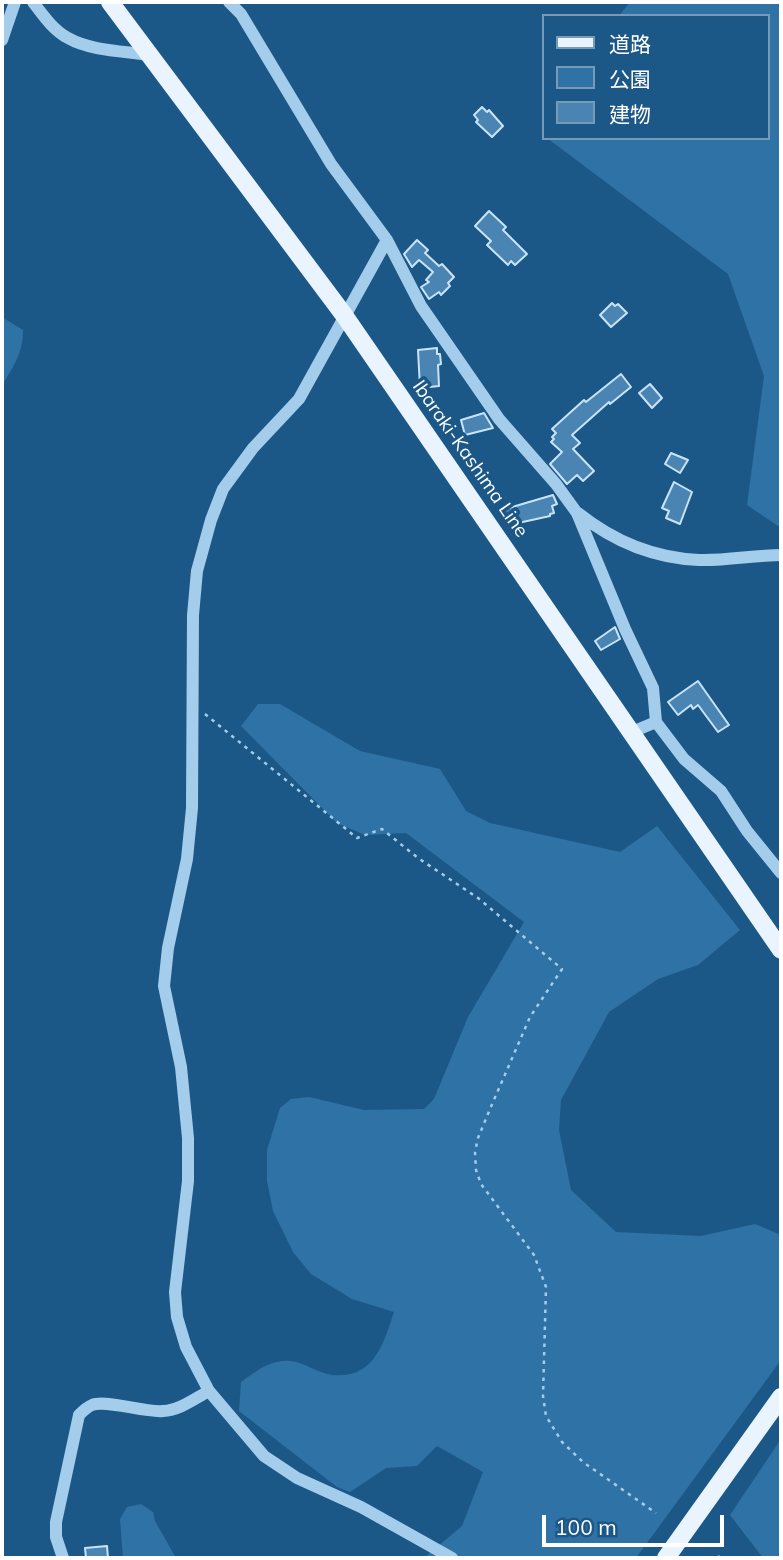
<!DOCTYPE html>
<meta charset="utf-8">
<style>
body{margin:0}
#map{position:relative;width:783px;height:1560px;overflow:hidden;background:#1c5887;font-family:Mulish,"Noto Sans JP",sans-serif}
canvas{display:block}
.frame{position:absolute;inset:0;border:4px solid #fff;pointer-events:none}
.legend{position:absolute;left:542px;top:14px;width:228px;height:126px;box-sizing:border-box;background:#1c5887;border:2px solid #779bb7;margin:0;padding:9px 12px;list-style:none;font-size:21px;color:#fff}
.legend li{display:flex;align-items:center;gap:14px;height:35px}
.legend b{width:35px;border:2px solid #779bb7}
.scale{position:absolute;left:542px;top:1515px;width:182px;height:32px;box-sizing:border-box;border:4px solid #fff;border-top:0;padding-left:9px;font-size:21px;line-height:24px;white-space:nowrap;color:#fff;-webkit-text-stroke:5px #1c5887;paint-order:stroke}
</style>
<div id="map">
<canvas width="783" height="1560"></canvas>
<div class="frame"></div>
<ul class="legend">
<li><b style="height:9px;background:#e9f4ff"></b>道路</li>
<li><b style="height:19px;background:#2f72a5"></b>公園</li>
<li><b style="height:19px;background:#4984b2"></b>建物</li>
</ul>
<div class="scale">100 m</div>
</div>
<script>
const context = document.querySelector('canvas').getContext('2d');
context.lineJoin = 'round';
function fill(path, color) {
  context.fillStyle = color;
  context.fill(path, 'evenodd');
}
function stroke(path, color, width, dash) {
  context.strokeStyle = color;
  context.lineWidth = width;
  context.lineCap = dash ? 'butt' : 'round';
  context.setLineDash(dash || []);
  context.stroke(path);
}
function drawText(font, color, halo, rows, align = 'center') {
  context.font = font + ' Mulish,sans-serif';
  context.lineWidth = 7;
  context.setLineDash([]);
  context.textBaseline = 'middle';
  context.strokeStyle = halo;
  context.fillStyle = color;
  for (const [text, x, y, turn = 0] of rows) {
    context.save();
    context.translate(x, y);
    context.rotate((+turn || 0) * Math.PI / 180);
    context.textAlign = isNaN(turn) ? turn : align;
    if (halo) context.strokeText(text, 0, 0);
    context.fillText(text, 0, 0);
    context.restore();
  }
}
const green = new Path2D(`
 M 630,2 L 781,2 L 781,528 L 747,505 L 764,376 L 728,274 L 547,138 L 767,138 L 767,16 L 619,16 Z
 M 2,317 L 23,330 C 23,353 14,366 2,385 Z
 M 258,704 L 280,704 L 360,751 L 440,769 L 466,811 L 490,823 L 620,852 L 657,826 L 740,930 L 698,965 L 658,979 L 609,1012 L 561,1100 L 559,1130 L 571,1190 L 616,1232 L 701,1236 L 755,1224 L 781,1235 L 781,1360 L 636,1558 L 424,1558 L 462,1526 L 483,1472 L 437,1446 L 417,1466 L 386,1468 L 350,1492 L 337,1487 L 239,1411 L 241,1382 C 255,1372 271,1359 290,1361 C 304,1362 317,1373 332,1375 C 374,1379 383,1345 394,1312 L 352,1299 L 311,1274 L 293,1252 L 273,1211 L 267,1181 L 267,1150 L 280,1108 L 291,1099 L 309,1097 L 364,1110 L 424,1109 L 434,1099 L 468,1017 L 524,922 L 406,833 L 365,835 L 337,823 L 241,726 Z
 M 781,1439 L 781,1558 L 763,1558 L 730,1515 Z
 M 141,1504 L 153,1512 L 155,1521 L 176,1558 L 123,1558 L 120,1519 L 127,1507 Z`);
const building = new Path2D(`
 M 482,107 L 487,112 L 489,110 L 503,126 L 492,137 L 476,122 L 478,120 L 474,115 Z
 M 489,211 L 506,227 L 503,230 L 527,254 L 515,265 L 511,261 L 508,265 L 487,245 L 491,241 L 475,226 Z
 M 417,240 L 428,250 L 425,253 L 439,266 L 442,264 L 454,277 L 448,283 L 450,286 L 441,295 L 439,292 L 429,299 L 421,287 L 429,282 L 426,280 L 433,272 L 419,260 L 412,267 L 404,254 Z
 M 612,303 L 615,306 L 618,304 L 627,313 L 611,327 L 600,315 Z
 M 437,348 L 437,354 L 440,354 L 441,364 L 438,365 L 439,386 L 420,388 L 418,350 Z
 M 621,374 L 631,387 L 610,404 L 609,402 L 572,435 L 580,443 L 573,449 L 594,471 L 583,481 L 577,475 L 567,484 L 550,464 L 562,452 L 551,442 L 554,439 L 552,437 L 556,433 L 552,429 L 584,400 L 586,402 Z
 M 650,384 L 662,398 L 652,408 L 639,393 Z
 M 484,413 L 493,428 L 465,435 L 461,420 Z
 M 671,453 L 688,460 L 680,473 L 665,464 Z
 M 674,482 L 692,492 L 680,524 L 666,518 L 669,511 L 662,508 Z
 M 553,495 L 557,504 L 552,506 L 554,513 L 550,514 L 550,516 L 509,525 L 508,520 L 505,521 L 502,510 Z
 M 615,627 L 620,639 L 601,650 L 595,641 Z
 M 698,681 L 729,725 L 718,732 L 698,705 L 693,709 L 691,705 L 678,715 L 668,702 Z
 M 107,1546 L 108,1558 L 86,1558 L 85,1548 Z`);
const path = new Path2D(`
 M 205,714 L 357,838 L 382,829 L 418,858 L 478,898 L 562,969 L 530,1017 L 490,1109 L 478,1138 L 475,1152 L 476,1170 L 481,1184 L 534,1255 L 546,1287 L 543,1396 L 546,1416 L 562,1442 L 583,1462 L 656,1513
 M 718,1556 L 720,1558`);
const minor = new Path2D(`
 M 33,2 C 43,15 53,30 68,38 C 91,51 124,51 150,55
 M 229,2 L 241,14 L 331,164 L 387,240 L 421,306 L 499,419 L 556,484 L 577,513 L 625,629 L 653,688 L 656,722 L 632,732
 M 2,40 L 15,2
 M 387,240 L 299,399 L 253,448 L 223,489 L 211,520 L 197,571 L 193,615 L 192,808 L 187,859 L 168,948 L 164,986 L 181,1067 L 188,1138 L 188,1181 L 175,1292 L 177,1317 L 186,1347 L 209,1391 L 264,1456 L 297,1478 L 361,1507 L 452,1558
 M 578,513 C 613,541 653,558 699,560 C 726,561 754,555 781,555
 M 656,722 L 684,759 L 721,791 L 747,831 L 781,873
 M 63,1558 L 56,1537 L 56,1522 L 79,1415 C 83,1411 87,1407 92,1405 C 106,1399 145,1413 163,1411 C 180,1410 194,1399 209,1391`);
const major = new Path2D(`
 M 110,2 L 344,315 L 781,950
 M 666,1558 L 781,1397`);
const streetNames = [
 ["Ibaraki-Kashima Line",470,459,55]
];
fill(green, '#2f72a5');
fill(building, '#4984b2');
stroke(building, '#c9e4f8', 2);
stroke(path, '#a4cdeb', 2.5, [3.5, 5]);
stroke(minor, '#a4cdeb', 12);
stroke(major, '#e9f4ff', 18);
drawText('19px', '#fff', '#1c5887', streetNames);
</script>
